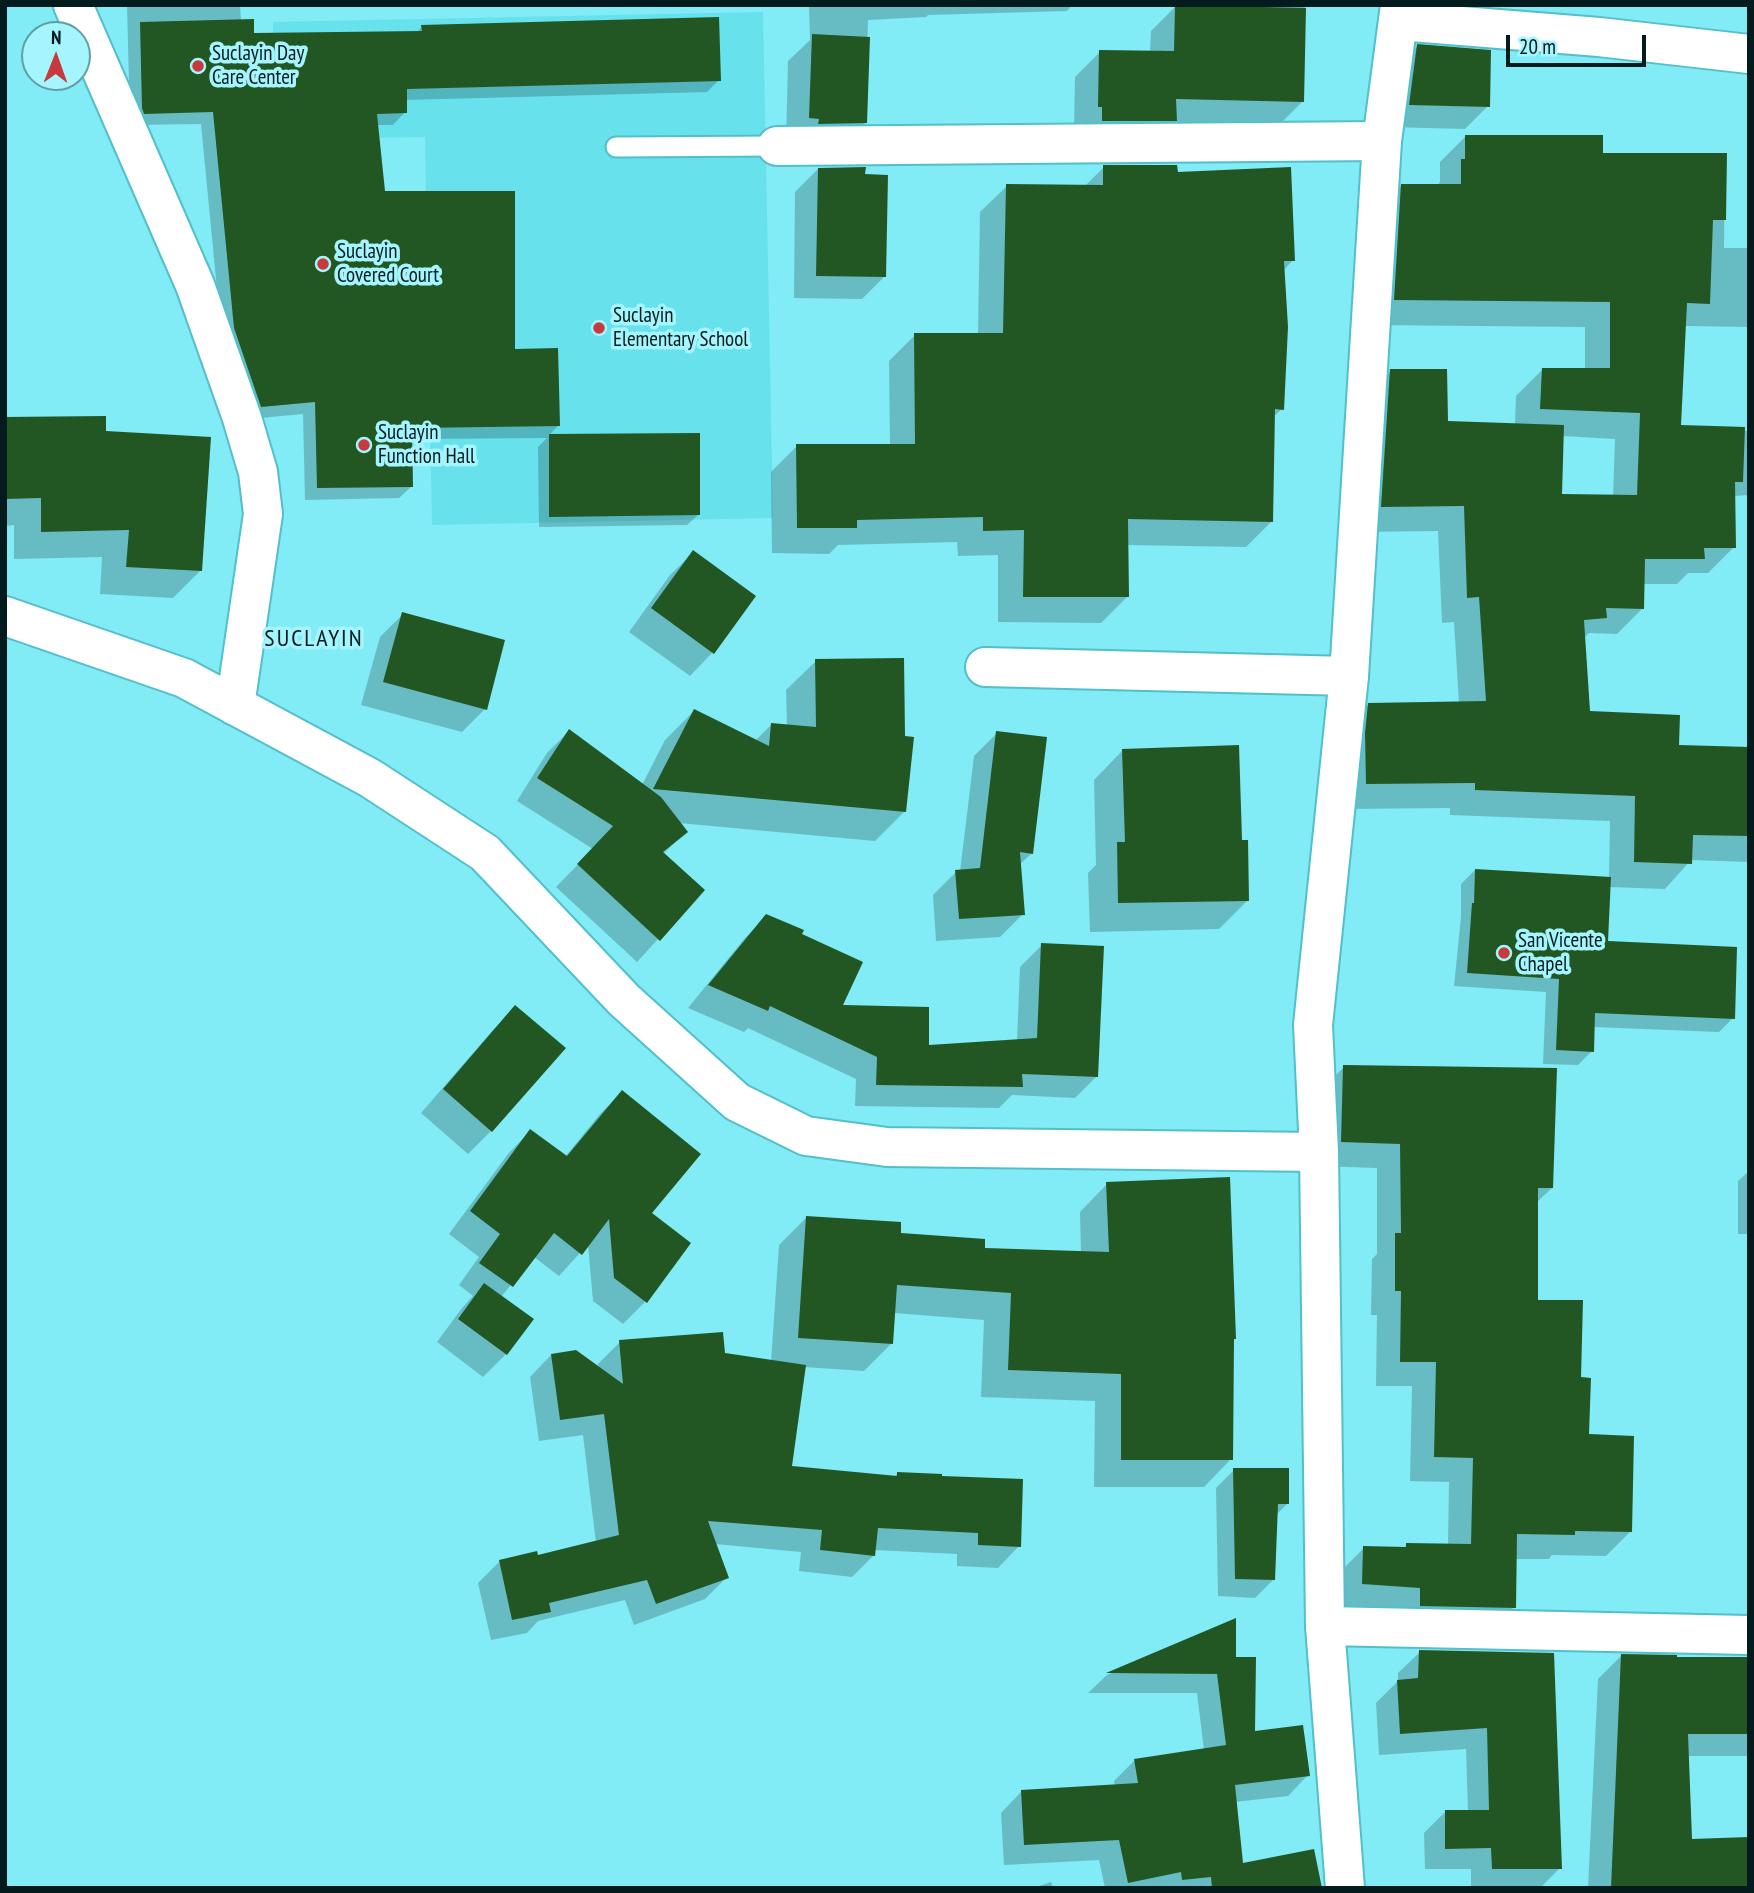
<!DOCTYPE html>
<style>
body{margin:0}
#map{position:relative;width:1754px;height:1893px;overflow:hidden;background:#81ebf6;font-family:"PT Sans Narrow",sans-serif}
canvas{display:block}
.frame{position:absolute;inset:0;border:7px solid #041b1e;pointer-events:none}
.north{position:absolute;left:21px;top:21px;width:70px;height:70px;box-sizing:border-box;background:#a4f5fd;border:2px solid #649ea4;border-radius:50%;rotate:1deg;font-size:19px;font-weight:700;line-height:28px;text-align:center;color:#041b1e}
.north::after{content:'';display:block;margin:auto;width:24px;height:32px;background:#c8393d;clip-path:polygon(50% 0,100% 100%,50% 72%,0 100%)}
.scale{position:absolute;left:1506px;top:35px;width:140px;height:32px;box-sizing:border-box;border:4px solid #041b1e;border-top:0;padding-left:9px;font-size:21px;line-height:24px;white-space:nowrap;color:#041b1e;-webkit-text-stroke:5px #a4f5fd;paint-order:stroke}
</style>
<div id="map">
<canvas width="1754" height="1893"></canvas>
<div class="frame"></div>
<div class="north">N</div>
<div class="scale">20 m</div>
</div>
<script>
const context = document.querySelector('canvas').getContext('2d');
context.lineJoin = 'round';
function fill(path, color) {
  context.fillStyle = color;
  context.fill(path, 'evenodd');
}
function stroke(path, color, width, dash) {
  context.strokeStyle = color;
  context.lineWidth = width;
  context.lineCap = dash ? 'butt' : 'round';
  context.setLineDash(dash || []);
  context.stroke(path);
}
function drawText(font, color, halo, rows, align = 'center') {
  context.font = font + ' "PT Sans Narrow",sans-serif';
  context.lineWidth = 7;
  context.setLineDash([]);
  context.textBaseline = 'middle';
  context.strokeStyle = halo;
  context.fillStyle = color;
  for (const [text, x, y, turn = 0] of rows) {
    context.save();
    context.translate(x, y);
    context.rotate((+turn || 0) * Math.PI / 180);
    context.textAlign = isNaN(turn) ? turn : align;
    if (halo) context.strokeText(text, 0, 0);
    context.fillText(text, 0, 0);
    context.restore();
  }
}
const built = new Path2D(`
 M 763,12 L 773,518 L 432,525 L 425,137 L 275,139 L 273,22 Z`);
const shadow = new Path2D(`
 M 127,5 L 240,5 L 241,21 L 253,35 L 416,33 L 422,27 L 719,80 L 707,92 L 405,100 L 405,112 L 393,125 L 376,125 L 383,192 L 513,351 L 558,426 L 548,436 L 698,435 L 699,514 L 687,525 L 539,527 L 538,447 L 547,438 L 411,439 L 412,486 L 399,498 L 305,500 L 303,414 L 249,419 L 222,341 L 201,124 L 132,125 L 130,121 Z
 M 809,5 L 1072,5 L 1067,11 L 928,15 L 926,17 L 868,20 L 865,123 L 841,147 L 786,143 L 788,61 L 810,40 Z
 M 1208,5 L 1305,5 L 1302,102 L 1278,126 L 1074,131 L 1075,77 L 1100,52 L 1150,53 L 1151,31 L 1176,6 Z
 M 1398,5 L 1488,6 L 1465,29 Z
 M 1418,46 L 1488,106 L 1465,129 L 1387,127 L 1394,69 Z
 M 1466,136 L 1601,155 L 1725,155 L 1724,248 L 1749,248 L 1749,327 L 1686,326 L 1684,328 L 1679,427 L 1749,431 L 1749,495 L 1734,496 L 1734,547 L 1708,573 L 1688,573 L 1677,584 L 1643,584 L 1643,608 L 1617,634 L 1589,633 L 1583,639 L 1588,713 L 1677,747 L 1749,749 L 1749,862 L 1691,860 L 1665,889 L 1609,887 L 1606,943 L 1733,1018 L 1719,1032 L 1593,1027 L 1592,1051 L 1578,1065 L 1543,1064 L 1546,992 L 1454,986 L 1461,917 L 1461,884 L 1475,870 L 1609,879 L 1610,821 L 1450,815 L 1450,808 L 1340,809 L 1343,730 L 1369,704 L 1459,703 L 1454,622 L 1442,623 L 1438,531 L 1356,532 L 1365,397 L 1391,371 L 1446,423 L 1515,425 L 1516,396 L 1542,370 L 1585,369 L 1585,327 L 1369,325 L 1376,211 L 1402,185 L 1437,186 L 1440,182 L 1440,162 ZM 1562,436 L 1615,439 L 1613,497 L 1560,496 Z
 M 1104,167 L 1176,174 L 1293,260 L 1283,271 L 1282,409 L 1273,417 L 1272,521 L 1246,547 L 1126,545 L 1127,597 L 1101,623 L 998,622 L 998,555 L 958,556 L 957,542 L 838,545 L 829,554 L 772,553 L 771,472 L 797,446 L 890,446 L 889,361 L 915,335 L 978,335 L 980,212 L 1007,186 L 1084,187 Z
 M 818,169 L 864,176 L 885,276 L 862,299 L 794,298 L 795,192 Z
 M 5,417 L 104,433 L 201,570 L 173,598 L 100,594 L 102,557 L 14,559 L 14,525 L 5,526 Z
 M 693,553 L 754,597 L 712,653 L 690,676 L 629,632 L 670,575 Z
 M 403,614 L 485,709 L 462,732 L 361,705 L 380,637 Z
 M 816,661 L 905,811 L 875,841 L 679,823 L 686,832 L 663,854 L 703,890 L 637,962 L 556,887 L 593,849 L 517,801 L 547,753 L 569,731 L 642,785 L 665,740 L 694,711 L 755,741 L 772,724 L 787,726 L 786,690 Z
 M 997,733 L 1032,853 L 1019,865 L 1023,914 L 1000,937 L 936,941 L 933,895 L 956,872 L 960,872 L 974,756 Z
 M 1123,750 L 1240,842 L 1248,900 L 1219,929 L 1090,932 L 1088,873 L 1096,865 L 1094,780 Z
 M 767,916 L 799,935 L 840,1007 L 927,1047 L 1017,1041 L 1020,967 L 1042,945 L 1097,1076 L 1075,1098 L 1012,1095 L 999,1108 L 855,1106 L 856,1079 L 748,1028 L 744,1032 L 688,1008 L 745,938 Z
 M 515,1007 L 491,1131 L 468,1154 L 421,1113 L 493,1030 Z
 M 1344,1067 L 1552,1188 L 1536,1203 L 1536,1302 L 1580,1379 L 1587,1436 L 1630,1532 L 1606,1556 L 1552,1555 L 1549,1559 L 1515,1559 L 1514,1607 L 1489,1632 L 1338,1608 L 1339,1573 L 1364,1548 L 1403,1549 L 1407,1545 L 1448,1546 L 1449,1482 L 1410,1481 L 1412,1386 L 1376,1386 L 1377,1315 L 1371,1315 L 1372,1259 L 1377,1254 L 1377,1168 L 1318,1166 L 1320,1091 Z
 M 622,1092 L 649,1213 L 646,1301 L 623,1324 L 593,1301 L 588,1244 L 559,1276 L 534,1257 L 501,1297 L 506,1354 L 483,1377 L 437,1342 L 462,1308 L 473,1296 L 459,1285 L 479,1257 L 449,1234 L 508,1154 L 530,1131 L 565,1157 L 600,1114 Z
 M 1749,1171 L 1749,1234 L 1738,1234 L 1738,1181 Z
 M 1107,1184 L 1232,1341 L 1231,1459 L 1204,1487 L 1094,1487 L 1095,1401 L 981,1397 L 984,1320 L 894,1313 L 892,1343 L 864,1371 L 804,1367 L 790,1468 L 894,1477 L 898,1473 L 1019,1546 L 998,1568 L 957,1566 L 957,1554 L 874,1550 L 874,1555 L 852,1577 L 799,1571 L 801,1552 L 715,1544 L 727,1577 L 705,1599 L 634,1625 L 625,1600 L 538,1621 L 527,1633 L 491,1640 L 478,1583 L 500,1561 L 536,1557 L 596,1543 L 583,1435 L 539,1441 L 530,1377 L 551,1355 L 599,1369 L 598,1364 L 620,1342 L 771,1362 L 779,1245 L 807,1217 L 983,1249 L 1081,1253 L 1080,1212 Z
 M 1234,1470 L 1288,1503 L 1276,1515 L 1273,1580 L 1255,1598 L 1218,1596 L 1216,1488 Z
 M 1234,1621 L 1234,1659 L 1253,1733 L 1308,1775 L 1288,1796 L 1235,1802 L 1242,1865 L 1320,1888 L 1105,1888 L 1099,1860 L 1004,1865 L 1001,1813 L 1021,1792 L 1115,1787 L 1114,1781 L 1135,1760 L 1204,1750 L 1197,1693 L 1088,1693 L 1107,1675 Z
 M 1420,1652 L 1552,1654 L 1560,1868 L 1540,1888 L 1471,1888 L 1471,1869 L 1425,1869 L 1424,1833 L 1445,1812 L 1468,1812 L 1466,1749 L 1379,1755 L 1376,1703 L 1398,1681 L 1398,1673 Z
 M 1621,1656 L 1749,1659 L 1749,1756 L 1687,1756 L 1690,1841 L 1749,1888 L 1588,1888 L 1598,1679 Z
 M 1051,1882 L 1053,1888 L 1033,1888 Z`);
const building = new Path2D(`
 M 1175,5 L 1306,8 L 1304,102 L 1176,99 L 1177,121 L 1102,121 L 1102,107 L 1098,107 L 1099,50 L 1174,51 Z
 M 719,17 L 721,81 L 407,89 L 407,113 L 377,114 L 385,191 L 515,191 L 515,349 L 558,348 L 560,426 L 412,428 L 413,487 L 317,488 L 315,402 L 261,407 L 234,328 L 213,112 L 144,114 L 142,108 L 140,22 L 254,19 L 254,33 L 422,31 L 421,25 Z
 M 812,34 L 870,37 L 867,123 L 818,124 L 819,119 L 809,118 Z
 M 1417,44 L 1491,50 L 1490,107 L 1409,105 Z
 M 1465,135 L 1603,135 L 1603,153 L 1727,153 L 1726,220 L 1713,220 L 1710,304 L 1687,303 L 1681,425 L 1745,427 L 1743,482 L 1735,482 L 1736,548 L 1704,548 L 1705,559 L 1645,559 L 1644,609 L 1606,608 L 1607,618 L 1584,620 L 1590,711 L 1680,715 L 1679,745 L 1749,747 L 1749,836 L 1693,835 L 1692,864 L 1634,862 L 1635,796 L 1475,790 L 1475,783 L 1366,784 L 1365,733 L 1368,703 L 1486,701 L 1479,597 L 1467,598 L 1464,506 L 1381,507 L 1390,369 L 1447,369 L 1448,421 L 1564,425 L 1562,494 L 1637,495 L 1640,413 L 1540,409 L 1542,368 L 1610,368 L 1610,302 L 1394,300 L 1401,184 L 1461,184 L 1461,159 L 1465,159 Z
 M 1103,165 L 1177,165 L 1178,172 L 1291,167 L 1295,261 L 1284,261 L 1288,327 L 1284,410 L 1275,409 L 1273,522 L 1128,519 L 1129,597 L 1023,597 L 1024,530 L 983,531 L 983,517 L 857,520 L 857,528 L 797,528 L 796,444 L 915,444 L 914,333 L 1003,333 L 1006,184 L 1103,185 Z
 M 866,167 L 865,174 L 888,175 L 886,277 L 816,276 L 818,168 Z
 M 106,416 L 106,431 L 211,437 L 202,571 L 126,567 L 129,530 L 41,532 L 41,498 L 5,499 L 5,417 Z
 M 700,433 L 700,515 L 549,517 L 549,434 Z
 M 693,550 L 756,596 L 714,654 L 651,608 Z
 M 402,612 L 505,640 L 487,710 L 383,682 Z
 M 904,658 L 905,736 L 914,737 L 906,812 L 653,789 L 694,709 L 769,746 L 771,723 L 816,727 L 815,659 Z
 M 569,729 L 661,797 L 688,832 L 663,852 L 705,890 L 660,941 L 577,864 L 613,826 L 537,778 Z
 M 996,731 L 1047,737 L 1033,854 L 1020,852 L 1025,915 L 959,919 L 955,870 L 980,868 Z
 M 1239,745 L 1242,840 L 1248,840 L 1249,901 L 1118,903 L 1117,842 L 1125,842 L 1122,749 Z
 M 1475,869 L 1611,877 L 1608,941 L 1737,947 L 1735,1019 L 1595,1013 L 1594,1052 L 1556,1050 L 1559,979 L 1467,973 L 1472,903 L 1474,903 Z
 M 766,914 L 804,930 L 802,934 L 863,962 L 843,1005 L 929,1007 L 929,1045 L 1037,1038 L 1041,943 L 1104,946 L 1098,1077 L 1022,1074 L 1023,1087 L 876,1085 L 877,1057 L 770,1006 L 768,1011 L 708,985 Z
 M 515,1005 L 566,1048 L 492,1132 L 443,1089 Z
 M 1343,1065 L 1557,1068 L 1553,1188 L 1538,1188 L 1538,1300 L 1583,1300 L 1581,1377 L 1591,1378 L 1589,1434 L 1634,1436 L 1632,1532 L 1575,1531 L 1575,1535 L 1517,1534 L 1516,1608 L 1420,1606 L 1420,1588 L 1362,1584 L 1363,1546 L 1406,1547 L 1406,1543 L 1471,1544 L 1473,1458 L 1434,1457 L 1436,1362 L 1400,1362 L 1401,1291 L 1395,1291 L 1395,1233 L 1401,1233 L 1400,1144 L 1341,1142 Z
 M 622,1090 L 701,1154 L 652,1213 L 691,1243 L 647,1303 L 614,1278 L 609,1219 L 582,1255 L 554,1233 L 513,1287 L 479,1263 L 500,1234 L 470,1211 L 530,1129 L 567,1156 Z
 M 1230,1177 L 1236,1339 L 1234,1339 L 1233,1460 L 1121,1460 L 1121,1374 L 1008,1370 L 1011,1293 L 897,1285 L 893,1344 L 798,1338 L 806,1216 L 901,1222 L 901,1233 L 985,1239 L 985,1248 L 1109,1252 L 1106,1182 Z
 M 484,1283 L 534,1319 L 507,1355 L 458,1319 Z
 M 723,1332 L 725,1353 L 806,1365 L 792,1466 L 897,1476 L 897,1472 L 942,1474 L 942,1476 L 1023,1479 L 1021,1547 L 978,1545 L 978,1533 L 878,1528 L 875,1556 L 820,1550 L 822,1530 L 708,1521 L 729,1578 L 656,1604 L 647,1580 L 549,1603 L 551,1612 L 512,1620 L 499,1560 L 537,1551 L 538,1555 L 619,1535 L 604,1414 L 560,1420 L 551,1354 L 576,1350 L 623,1384 L 619,1340 Z
 M 1233,1468 L 1289,1468 L 1289,1504 L 1278,1504 L 1275,1580 L 1235,1579 Z
 M 1236,1618 L 1236,1657 L 1256,1657 L 1255,1731 L 1303,1725 L 1310,1776 L 1235,1785 L 1243,1863 L 1314,1849 L 1322,1888 L 1212,1888 L 1211,1877 L 1182,1880 L 1181,1872 L 1128,1883 L 1119,1840 L 1024,1845 L 1021,1790 L 1138,1783 L 1134,1759 L 1226,1745 L 1217,1674 L 1106,1673 Z
 M 1419,1650 L 1554,1653 L 1562,1869 L 1492,1869 L 1491,1848 L 1445,1849 L 1445,1810 L 1489,1810 L 1487,1728 L 1400,1734 L 1397,1680 L 1418,1678 Z
 M 1621,1654 L 1677,1655 L 1677,1657 L 1749,1657 L 1749,1734 L 1688,1734 L 1692,1839 L 1749,1837 L 1749,1888 L 1611,1888 Z`);
const lane = new Path2D(`
 M 616,147 L 777,146`);
const street = new Path2D(`
 M 73,5 L 195,285 L 242,418 L 258,472 L 263,514 L 235,706
 M 1399,21 L 1599,37 L 1749,54
 M 777,146 L 1382,141
 M 5,616 L 184,678 L 370,778 L 485,853 L 624,1000 L 737,1102 L 806,1136 L 887,1147 L 1319,1152
 M 985,667 L 1349,676
 M 1325,1626 L 1749,1635`);
const secondary = new Path2D(`
 M 1345,1888 L 1325,1626 L 1319,1152 L 1313,1025 L 1349,676 L 1382,141 L 1400,5`);
const markers = [
 [198,66,7,"#c8393d"],
 [323,264,7,"#c8393d"],
 [599,328,7,"#c8393d"],
 [364,445,7,"#c8393d"],
 [1504,953,7,"#c8393d"]
];
const poiNames = [
 ["Suclayin Day",212,54],
 ["Care Center",212,78],
 ["Suclayin",337,252],
 ["Covered Court",337,276],
 ["Suclayin",613,316],
 ["Elementary School",613,340],
 ["Suclayin",378,433],
 ["Function Hall",378,457],
 ["San Vicente",1518,941],
 ["Chapel",1518,965]
];
const quarterNames = [
 ["SUCLAYIN",314,639]
];
fill(built, '#67e1ec');
fill(shadow, '#0003');
fill(building, '#225723');
stroke(lane, '#53bfca', 23);
stroke(street, '#53bfca', 42);
stroke(secondary, '#53bfca', 42);
stroke(lane, '#fff', 19);
stroke(street, '#fff', 38);
stroke(secondary, '#fff', 38);
for (const [x, y, r, color] of markers) {
  const dot = new Path2D();
  dot.arc(x, y, r, 0, 2 * Math.PI);
  context.fillStyle = color;
  context.fill(dot);
  stroke(dot, '#a4f5fd', 2.5);
}
drawText('21px', '#041b1e', '#a4f5fd', poiNames, 'left');
context.letterSpacing = '2px';
drawText('24px', '#041b1e', '#a4f5fd', quarterNames);
context.letterSpacing = '0px';
</script>
